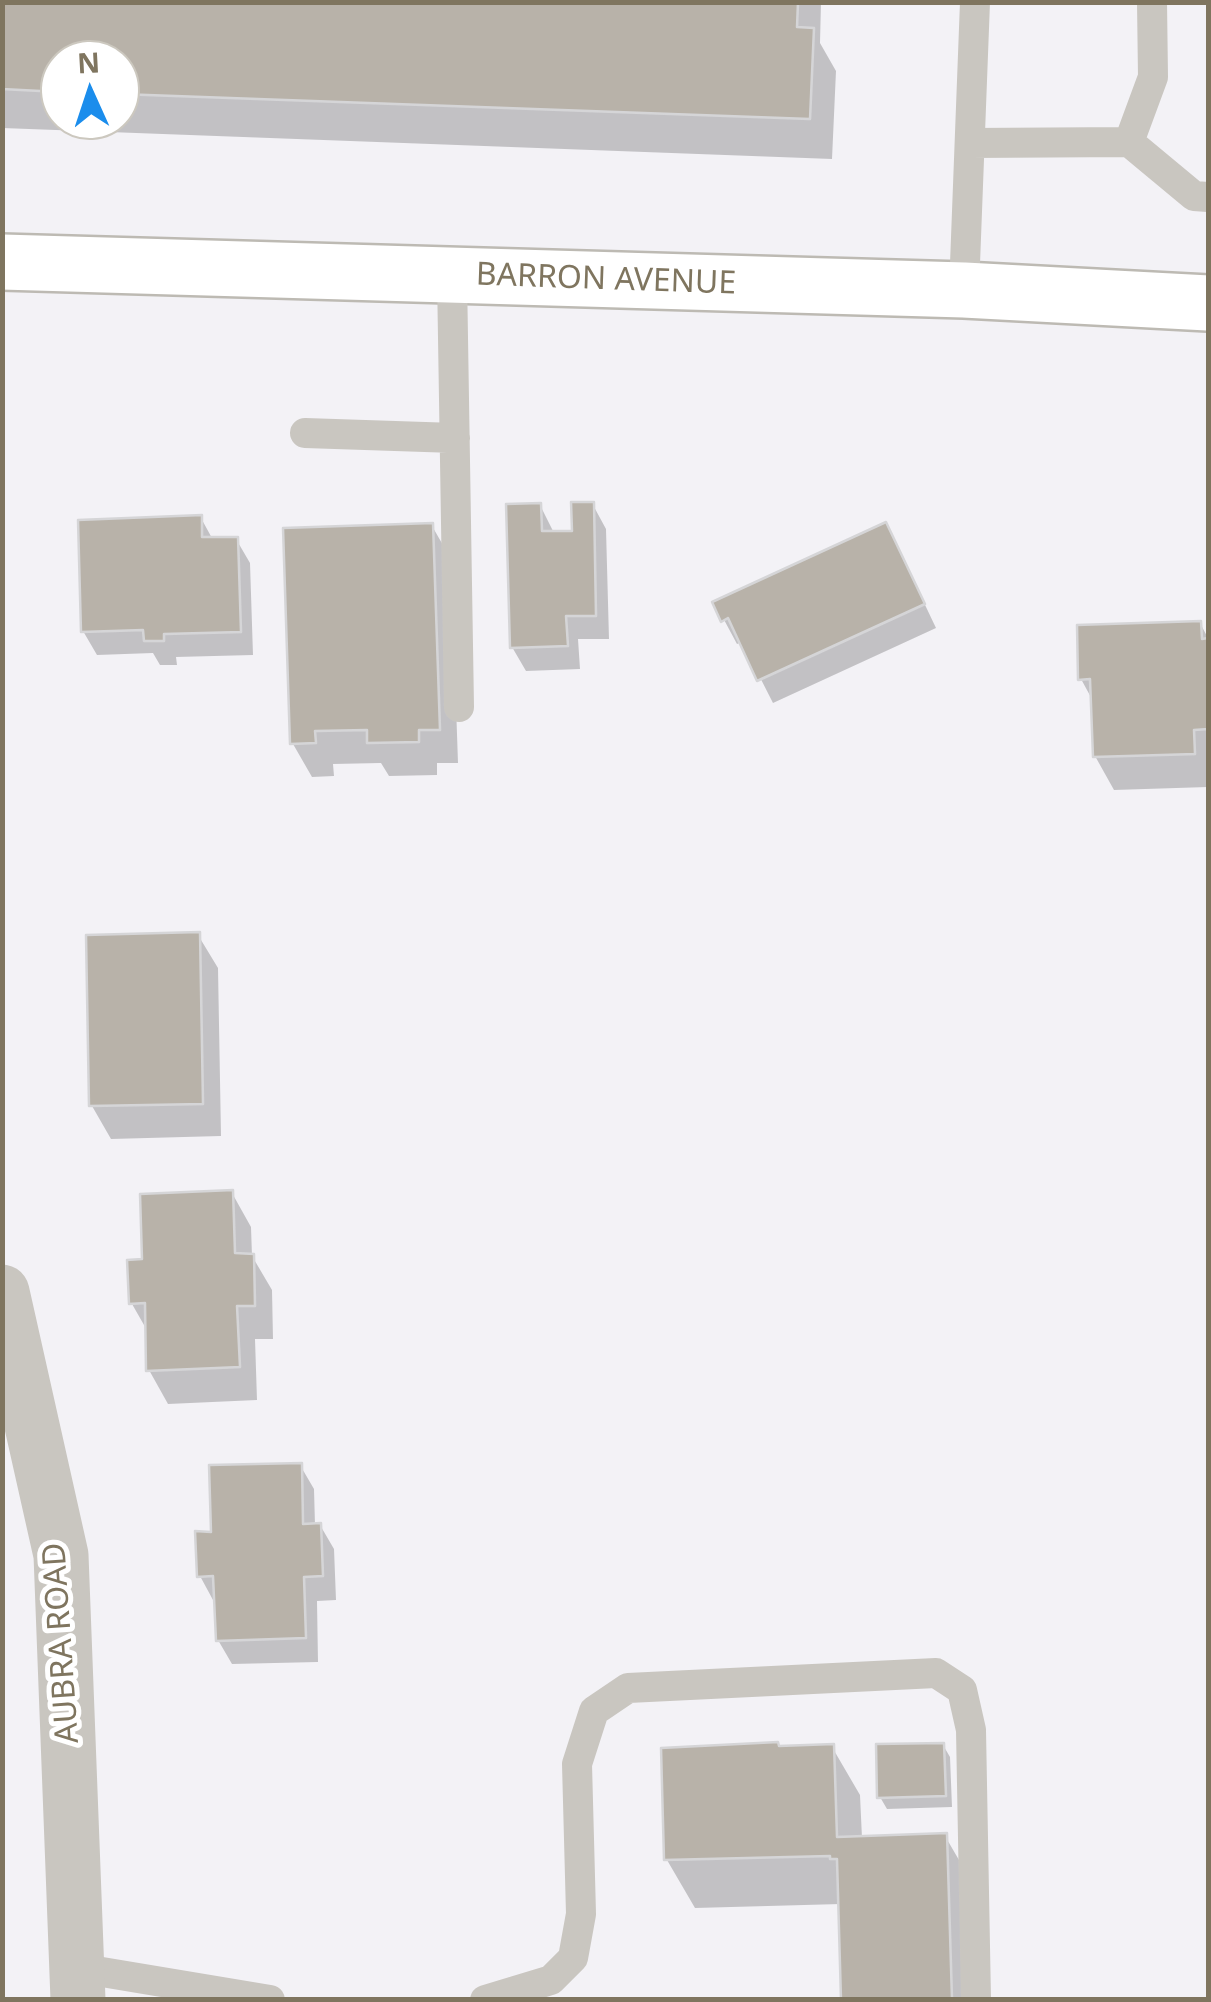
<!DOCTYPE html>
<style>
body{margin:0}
#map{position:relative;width:1211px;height:2002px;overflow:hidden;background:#f3f2f6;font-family:"Noto Sans",sans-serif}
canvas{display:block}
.frame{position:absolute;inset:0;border:5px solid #7f755f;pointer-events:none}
.north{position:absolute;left:40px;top:40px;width:100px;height:100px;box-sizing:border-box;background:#fff;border:2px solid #ccc8bf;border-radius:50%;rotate:357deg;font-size:28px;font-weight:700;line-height:40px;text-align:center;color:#7f755f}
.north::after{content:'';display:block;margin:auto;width:35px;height:45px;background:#1b8dec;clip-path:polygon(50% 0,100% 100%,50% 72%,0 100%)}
</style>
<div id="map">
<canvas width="1211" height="2002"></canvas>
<div class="frame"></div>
<div class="north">N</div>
</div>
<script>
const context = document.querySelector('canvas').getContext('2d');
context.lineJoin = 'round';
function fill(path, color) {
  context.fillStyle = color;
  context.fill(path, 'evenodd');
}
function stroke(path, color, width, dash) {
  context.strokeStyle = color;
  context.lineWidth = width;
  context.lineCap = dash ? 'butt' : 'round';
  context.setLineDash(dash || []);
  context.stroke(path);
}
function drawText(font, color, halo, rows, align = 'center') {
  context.font = font + ' "Noto Sans",sans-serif';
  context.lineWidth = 10;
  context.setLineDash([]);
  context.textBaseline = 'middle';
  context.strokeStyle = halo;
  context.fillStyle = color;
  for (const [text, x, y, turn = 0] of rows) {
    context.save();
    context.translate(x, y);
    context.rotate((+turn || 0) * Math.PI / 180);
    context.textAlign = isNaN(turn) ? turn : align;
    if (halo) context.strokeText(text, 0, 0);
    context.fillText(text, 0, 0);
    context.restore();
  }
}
const shadow = new Path2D(`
 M 2,2 L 821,2 L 820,43 L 836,71 L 832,159 L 2,128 ZM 60,60 L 120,60 L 120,120 L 60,120 Z
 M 540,505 L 554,533 L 575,533 L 593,505 L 606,529 L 609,639 L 578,639 L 580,669 L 526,671 L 512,647 Z
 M 201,518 L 213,540 L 236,539 L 250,563 L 253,655 L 176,657 L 177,665 L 160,665 L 153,653 L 97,655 L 83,631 Z
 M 432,526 L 451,559 L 458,763 L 437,763 L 437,775 L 389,776 L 381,763 L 333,764 L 334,776 L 312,777 L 293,744 Z
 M 898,548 L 936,628 L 773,703 L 742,642 L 737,644 L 715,603 Z
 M 1200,623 L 1208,638 L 1208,787 L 1114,790 L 1095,756 L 1093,701 L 1081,679 Z
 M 198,935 L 218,968 L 221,1136 L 111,1139 L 92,1106 Z
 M 232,1193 L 251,1227 L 252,1256 L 272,1290 L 273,1339 L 255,1339 L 257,1400 L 168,1404 L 149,1370 L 148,1332 L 132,1304 L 145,1262 Z
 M 300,1465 L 314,1489 L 315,1525 L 320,1525 L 334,1549 L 336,1600 L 317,1601 L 318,1662 L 232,1664 L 218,1640 L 217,1600 L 213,1600 L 200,1576 L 214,1534 Z
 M 943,1745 L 950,1757 L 952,1807 L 887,1809 L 880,1797 Z
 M 832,1747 L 860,1795 L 862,1838 L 945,1836 L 973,1884 L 977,2000 L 843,2000 L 841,1904 L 695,1908 L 667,1860 L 779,1748 Z`);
const building = new Path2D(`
 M 2,2 L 798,2 L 797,27 L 814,28 L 810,119 L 120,94 L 120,60 L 60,60 L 60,92 L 2,89 Z
 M 571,502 L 594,502 L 596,616 L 566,616 L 568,646 L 510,648 L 506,504 L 541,503 L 542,531 L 572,531 Z
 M 202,515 L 202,537 L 238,537 L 241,632 L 164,634 L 164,641 L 144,641 L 143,630 L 81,632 L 78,520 Z
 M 886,522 L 925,604 L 757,681 L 728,618 L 721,622 L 712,602 Z
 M 433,523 L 440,730 L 419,730 L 419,742 L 367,743 L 367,730 L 315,731 L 316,743 L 290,744 L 283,528 Z
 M 1201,621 L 1202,639 L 1208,638 L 1208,729 L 1194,730 L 1195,754 L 1093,757 L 1090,679 L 1078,680 L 1077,625 Z
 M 200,932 L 203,1104 L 89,1106 L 86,935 Z
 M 233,1190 L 235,1253 L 254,1254 L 255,1306 L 237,1306 L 240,1367 L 146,1371 L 145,1303 L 129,1304 L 127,1260 L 142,1259 L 140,1194 Z
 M 302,1463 L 303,1524 L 321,1523 L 323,1576 L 304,1577 L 306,1638 L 216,1641 L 213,1576 L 197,1577 L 195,1531 L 211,1532 L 209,1465 Z
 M 778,1742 L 779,1746 L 834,1744 L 837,1837 L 947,1833 L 952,2000 L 841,2000 L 837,1859 L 830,1859 L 830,1856 L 664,1860 L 661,1748 Z
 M 944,1743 L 946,1796 L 877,1798 L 876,1744 Z`);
const service = new Path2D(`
 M 1129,142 L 1153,77 L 1152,2
 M 970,143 L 1129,142 L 1194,196 L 1208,197
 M 452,276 L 459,707
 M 964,290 L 975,2
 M 305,433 L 455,438
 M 78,1968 L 270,2000
 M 485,2000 L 551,1980 L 573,1958 L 581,1914 L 577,1764 L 594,1711 L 628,1688 L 936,1673 L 962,1690 L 971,1730 L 976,2000`);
const minor = new Path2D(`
 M 2,1292 L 61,1555 L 78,2000`);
const secondary = new Path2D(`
 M 2,262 L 964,290 L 1208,303`);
const streetNames = [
 ["BARRON AVENUE",606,280,2],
 ["AUBRA ROAD",62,1643,-94]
];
fill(shadow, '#0003');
fill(building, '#b8b2a9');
stroke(building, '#d5d5d7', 2.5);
stroke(secondary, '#bdbab3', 60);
stroke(service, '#c9c6c0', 30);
stroke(minor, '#c9c6c0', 55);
stroke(secondary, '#fff', 55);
drawText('32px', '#7f755f', '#fff', streetNames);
</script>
